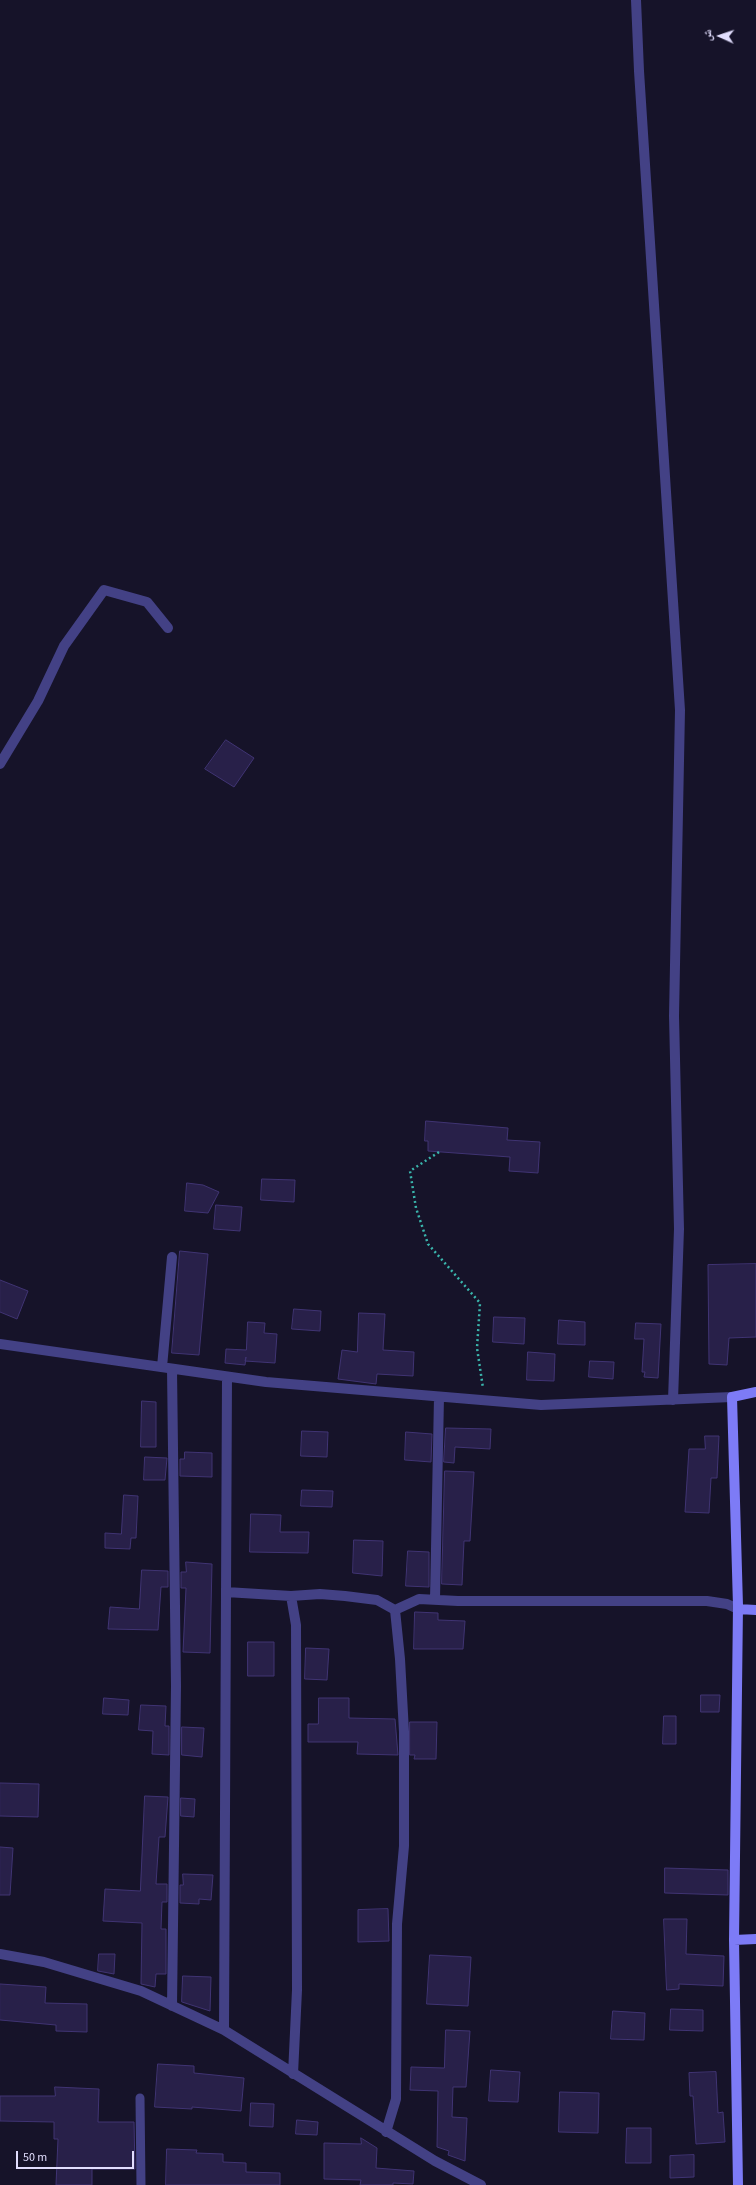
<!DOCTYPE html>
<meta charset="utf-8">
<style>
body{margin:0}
#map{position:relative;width:756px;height:2185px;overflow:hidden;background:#161329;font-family:"Source Sans 3","Noto Naskh Arabic",sans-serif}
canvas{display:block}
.north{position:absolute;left:700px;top:16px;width:40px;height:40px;-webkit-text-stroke:3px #161329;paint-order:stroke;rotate:273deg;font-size:11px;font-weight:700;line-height:16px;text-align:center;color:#e1ddfd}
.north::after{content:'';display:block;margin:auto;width:14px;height:18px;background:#e1ddfd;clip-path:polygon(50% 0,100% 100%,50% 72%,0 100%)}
.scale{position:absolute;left:16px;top:2151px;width:118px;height:18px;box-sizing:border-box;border:2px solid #e1ddfd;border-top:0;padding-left:5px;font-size:12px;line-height:14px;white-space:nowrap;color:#e1ddfd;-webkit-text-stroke:3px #161329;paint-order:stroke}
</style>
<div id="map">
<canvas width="756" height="2185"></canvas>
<div class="north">ش</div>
<div class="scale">50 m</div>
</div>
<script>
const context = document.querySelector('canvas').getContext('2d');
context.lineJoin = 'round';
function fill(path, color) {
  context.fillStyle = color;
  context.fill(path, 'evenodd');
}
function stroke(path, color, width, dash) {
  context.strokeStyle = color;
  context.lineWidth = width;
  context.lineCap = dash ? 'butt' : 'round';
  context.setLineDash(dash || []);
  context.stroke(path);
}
const building = new Path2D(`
 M 226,740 L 254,758 L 234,787 L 205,769 Z
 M 426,1121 L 508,1128 L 507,1140 L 540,1142 L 538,1173 L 509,1171 L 510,1157 L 428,1151 L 428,1141 L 425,1141 Z
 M 262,1179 L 295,1180 L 294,1202 L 261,1200 Z
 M 187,1183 L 203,1185 L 219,1192 L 208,1213 L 185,1211 Z
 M 216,1205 L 242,1207 L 240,1231 L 214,1229 Z
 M 180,1251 L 208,1254 L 199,1355 L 172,1353 Z
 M 756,1264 L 756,1337 L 729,1338 L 727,1365 L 709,1364 L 708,1265 Z
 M 0,1280 L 28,1291 L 17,1319 L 0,1312 Z
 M 294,1309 L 321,1311 L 320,1331 L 292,1329 Z
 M 359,1313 L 385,1314 L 383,1350 L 414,1352 L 413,1376 L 377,1374 L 376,1384 L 338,1379 L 342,1350 L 357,1352 Z
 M 494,1317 L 525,1318 L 524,1344 L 493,1342 Z
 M 559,1320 L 585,1322 L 585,1345 L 558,1344 Z
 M 248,1322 L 265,1323 L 264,1333 L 277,1334 L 275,1363 L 245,1361 L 246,1357 L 245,1365 L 225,1363 L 226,1349 L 246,1350 Z
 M 636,1323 L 661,1324 L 658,1378 L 644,1377 L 645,1372 L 642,1372 L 644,1339 L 635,1339 Z
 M 528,1352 L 555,1354 L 554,1381 L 527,1380 Z
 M 590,1361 L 614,1362 L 613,1379 L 589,1377 Z
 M 142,1401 L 156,1402 L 156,1447 L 141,1447 Z
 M 446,1428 L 491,1429 L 490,1449 L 455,1447 L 454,1463 L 444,1462 Z
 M 302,1431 L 328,1432 L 327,1457 L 301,1456 Z
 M 406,1432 L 432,1434 L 431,1462 L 405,1460 Z
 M 705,1436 L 719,1436 L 717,1478 L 711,1478 L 709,1513 L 685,1512 L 689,1449 L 705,1449 Z
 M 185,1452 L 212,1453 L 212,1477 L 180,1476 L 180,1459 L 184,1459 Z
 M 145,1457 L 167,1458 L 165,1480 L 144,1480 Z
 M 445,1471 L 474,1472 L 470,1541 L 464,1541 L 462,1585 L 442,1584 Z
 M 302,1490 L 333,1491 L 332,1507 L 301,1506 Z
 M 124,1495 L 138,1496 L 136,1538 L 131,1538 L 130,1549 L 105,1548 L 105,1533 L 121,1534 Z
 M 251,1514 L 281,1515 L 280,1532 L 309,1532 L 308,1553 L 250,1552 Z
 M 354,1540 L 383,1541 L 382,1576 L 353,1573 Z
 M 408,1551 L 429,1552 L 429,1587 L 406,1586 Z
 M 186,1562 L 212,1564 L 210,1653 L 183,1652 L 186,1588 L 181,1588 L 181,1572 L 186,1572 Z
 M 142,1570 L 168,1571 L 168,1587 L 161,1587 L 158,1630 L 108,1629 L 110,1607 L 139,1609 Z
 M 415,1612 L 438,1613 L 438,1620 L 465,1621 L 463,1649 L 414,1649 Z
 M 248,1642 L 274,1642 L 274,1676 L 248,1676 Z
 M 306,1648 L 329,1649 L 327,1680 L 305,1679 Z
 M 701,1695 L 720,1695 L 719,1712 L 701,1712 Z
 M 104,1698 L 129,1700 L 128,1715 L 103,1714 Z
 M 319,1698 L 349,1698 L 349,1718 L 395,1719 L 398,1755 L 357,1754 L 358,1742 L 308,1742 L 308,1724 L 318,1724 Z
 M 141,1705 L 166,1706 L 165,1726 L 169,1726 L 169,1755 L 152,1754 L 153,1731 L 139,1730 Z
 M 664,1716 L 676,1716 L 676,1744 L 663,1744 Z
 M 410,1722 L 437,1722 L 436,1759 L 414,1759 L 415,1755 L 410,1755 Z
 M 182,1727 L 204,1728 L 202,1757 L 182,1755 Z
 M 0,1783 L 39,1784 L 38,1817 L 0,1816 Z
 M 145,1796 L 168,1797 L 165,1837 L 159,1837 L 156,1884 L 167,1884 L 167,1902 L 162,1902 L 161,1929 L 166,1929 L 166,1974 L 156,1974 L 155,1987 L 141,1984 L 142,1923 L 103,1921 L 105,1889 L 140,1891 Z
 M 181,1798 L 195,1799 L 194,1817 L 181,1816 Z
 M 0,1847 L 13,1848 L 10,1895 L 0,1895 Z
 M 665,1868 L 728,1870 L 728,1895 L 665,1893 Z
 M 183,1874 L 213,1875 L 211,1900 L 199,1899 L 199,1904 L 180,1903 L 180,1885 L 183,1885 Z
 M 388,1909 L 389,1941 L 358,1942 L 358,1910 Z
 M 664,1919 L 687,1919 L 686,1954 L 724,1956 L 723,1986 L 679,1984 L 679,1989 L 667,1990 Z
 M 99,1954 L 115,1954 L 114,1974 L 98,1971 Z
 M 430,1955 L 471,1957 L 468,2006 L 427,2004 Z
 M 183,1976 L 211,1977 L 210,2011 L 182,2002 Z
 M 0,1984 L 46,1987 L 45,2003 L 87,2004 L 87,2032 L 56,2031 L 56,2025 L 0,2020 Z
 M 671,2009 L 703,2010 L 703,2031 L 670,2030 Z
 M 613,2011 L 645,2013 L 644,2040 L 611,2039 Z
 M 446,2030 L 470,2031 L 466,2087 L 453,2087 L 452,2117 L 467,2118 L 465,2161 L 448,2155 L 449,2151 L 437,2147 L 438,2091 L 410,2090 L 411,2067 L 444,2068 Z
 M 158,2064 L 194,2066 L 194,2073 L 244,2078 L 241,2111 L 192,2107 L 192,2109 L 155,2107 Z
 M 491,2070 L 520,2072 L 518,2102 L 489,2101 Z
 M 716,2072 L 718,2113 L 723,2112 L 725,2142 L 696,2144 L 693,2096 L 690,2096 L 689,2073 Z
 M 55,2087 L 99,2089 L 98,2122 L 134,2122 L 135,2169 L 92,2169 L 92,2185 L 56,2185 L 58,2139 L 54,2139 L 54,2122 L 0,2121 L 0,2096 L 55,2096 Z
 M 560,2092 L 599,2093 L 598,2133 L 559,2132 Z
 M 251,2103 L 274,2104 L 273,2127 L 250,2126 Z
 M 297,2120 L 318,2122 L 317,2135 L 296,2134 Z
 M 627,2128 L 651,2128 L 651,2163 L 626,2163 Z
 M 361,2138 L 377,2148 L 376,2168 L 414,2171 L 413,2184 L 393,2183 L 393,2185 L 360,2185 L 361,2180 L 324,2179 L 324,2143 L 361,2144 Z
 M 167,2149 L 197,2150 L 196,2153 L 223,2154 L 223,2162 L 246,2163 L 246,2172 L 280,2173 L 280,2185 L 166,2185 Z
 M 694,2155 L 694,2177 L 670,2178 L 670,2156 Z`);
const path = new Path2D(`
 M 439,1152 L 410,1171 L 416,1208 L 428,1244 L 480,1303 L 477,1348 L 483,1388`);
const lane = new Path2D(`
 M 140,2098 L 141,2185`);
const street = new Path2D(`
 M 636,0 L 639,71 L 680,710 L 674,1016 L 679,1229 L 673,1400
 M 0,764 L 38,701 L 64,646 L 104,590 L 147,602 L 168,628
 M 0,1344 L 266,1382 L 541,1405 L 732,1397
 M 162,1367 L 172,1257
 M 226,1592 L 291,1596 L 320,1594 L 345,1596 L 377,1600 L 395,1610 L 400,1659 L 404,1732 L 404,1846 L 397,1924 L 396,2099 L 386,2132
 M 291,1596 L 296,1625 L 297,1990 L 293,2074
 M 435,1599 L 439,1397
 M 395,1610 L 419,1599 L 458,1601 L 707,1601 L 727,1604 L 738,1609
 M 0,1954 L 44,1962 L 141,1991 L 224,2030 L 435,2161 L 481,2185
 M 172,2006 L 176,1686 L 172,1369
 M 224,2030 L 227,1377`);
const secondary = new Path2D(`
 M 738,1609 L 756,1610
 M 734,1940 L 756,1939
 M 738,2185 L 734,1940 L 738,1606 L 732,1397 L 756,1392`);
fill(building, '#282049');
stroke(building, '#403473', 1);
stroke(path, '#3ab5ac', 2.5, [2, 3]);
stroke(lane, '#434185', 9);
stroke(street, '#434185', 10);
stroke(secondary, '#7d7bf6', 10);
</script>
